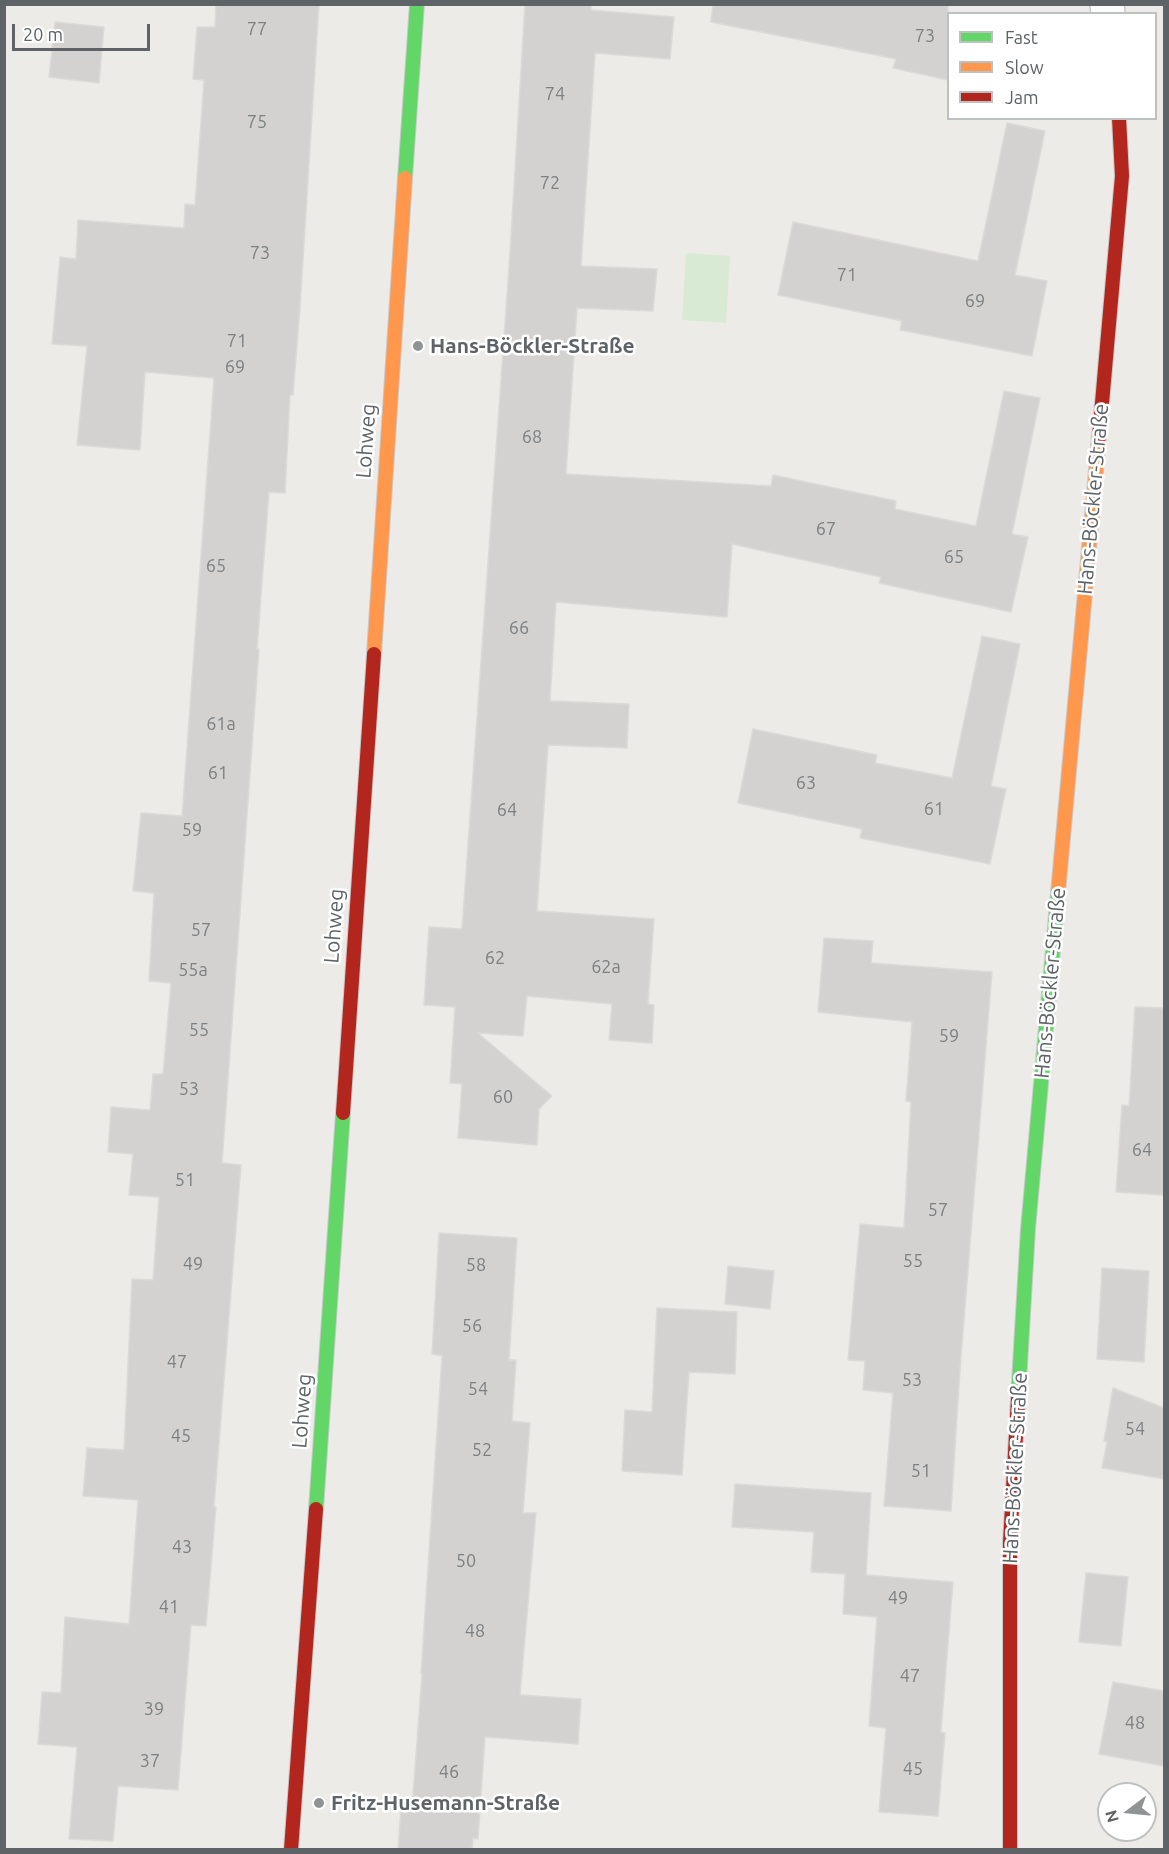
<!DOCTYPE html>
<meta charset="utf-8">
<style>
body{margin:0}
#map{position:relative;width:1169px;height:1854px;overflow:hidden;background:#edebe8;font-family:Ubuntu,sans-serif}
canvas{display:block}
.frame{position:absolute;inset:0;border:6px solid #5d6367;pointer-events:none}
.legend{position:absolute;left:947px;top:12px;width:210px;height:108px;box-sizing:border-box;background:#fff;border:2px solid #bec1c2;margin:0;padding:8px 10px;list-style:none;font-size:18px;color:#5d6367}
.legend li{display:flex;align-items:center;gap:12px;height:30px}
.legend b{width:30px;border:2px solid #bec1c2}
.north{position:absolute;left:1097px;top:1782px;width:60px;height:60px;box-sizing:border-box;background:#fff;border:2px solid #bec1c2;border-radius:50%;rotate:254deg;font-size:16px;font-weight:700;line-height:24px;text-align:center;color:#5d6367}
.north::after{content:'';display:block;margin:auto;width:21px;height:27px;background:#8f9394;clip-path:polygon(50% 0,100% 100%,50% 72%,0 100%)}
.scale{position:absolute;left:12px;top:24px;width:138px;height:27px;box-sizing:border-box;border:3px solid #5d6367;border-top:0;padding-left:8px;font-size:18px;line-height:21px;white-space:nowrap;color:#5d6367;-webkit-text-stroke:4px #fff;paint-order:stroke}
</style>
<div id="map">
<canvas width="1169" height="1854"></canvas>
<div class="frame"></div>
<ul class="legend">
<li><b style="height:8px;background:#63d668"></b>Fast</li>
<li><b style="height:8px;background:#ff974d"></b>Slow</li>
<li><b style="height:8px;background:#b3261e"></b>Jam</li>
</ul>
<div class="north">N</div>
<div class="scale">20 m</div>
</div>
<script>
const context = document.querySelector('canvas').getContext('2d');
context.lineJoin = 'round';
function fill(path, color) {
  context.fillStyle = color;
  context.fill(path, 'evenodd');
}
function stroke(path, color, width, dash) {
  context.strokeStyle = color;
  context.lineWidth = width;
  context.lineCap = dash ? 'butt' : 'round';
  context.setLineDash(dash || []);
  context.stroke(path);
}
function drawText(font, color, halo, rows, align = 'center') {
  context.font = font + ' Ubuntu,sans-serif';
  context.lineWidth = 5;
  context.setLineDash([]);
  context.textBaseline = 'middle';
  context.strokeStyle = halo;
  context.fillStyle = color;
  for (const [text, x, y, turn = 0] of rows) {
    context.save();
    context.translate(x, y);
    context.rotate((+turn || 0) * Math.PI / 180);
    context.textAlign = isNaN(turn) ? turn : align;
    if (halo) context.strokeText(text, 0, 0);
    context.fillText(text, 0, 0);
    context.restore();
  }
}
const green = new Path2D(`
 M 686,253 L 730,256 L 726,323 L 682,320 Z`);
const building = new Path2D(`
 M 216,4 L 319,4 L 300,308 L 293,395 L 290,395 L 285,493 L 269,492 L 257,649 L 259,649 L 222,1163 L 241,1165 L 214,1507 L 216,1507 L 206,1626 L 191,1625 L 178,1790 L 118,1786 L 113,1841 L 69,1839 L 77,1747 L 38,1744 L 42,1692 L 61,1693 L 65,1617 L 129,1624 L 138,1500 L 83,1496 L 87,1448 L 124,1450 L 132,1279 L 153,1280 L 159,1197 L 129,1195 L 133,1154 L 108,1152 L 111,1107 L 150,1110 L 153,1074 L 163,1074 L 171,983 L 149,981 L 154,893 L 133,891 L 141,813 L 182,816 L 214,378 L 145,372 L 140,450 L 77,445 L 87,346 L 52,344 L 60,257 L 76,259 L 78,220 L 184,228 L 185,204 L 195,205 L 204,80 L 193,79 L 197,27 L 215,27 Z
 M 525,4 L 591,4 L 591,10 L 674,17 L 670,59 L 595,53 L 581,266 L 657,269 L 653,311 L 577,308 L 566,474 L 771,486 L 773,475 L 896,501 L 895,509 L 976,526 L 1004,391 L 1040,398 L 1012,534 L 1028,537 L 1011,612 L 879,583 L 881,577 L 732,544 L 727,617 L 556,602 L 550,701 L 629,704 L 627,748 L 548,745 L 537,911 L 654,919 L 648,1004 L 654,1005 L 652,1043 L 609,1040 L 612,1004 L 527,996 L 523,1036 L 478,1033 L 552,1096 L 539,1109 L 537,1145 L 458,1138 L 462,1084 L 450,1083 L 455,1007 L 424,1005 L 429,927 L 462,929 L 510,253 Z
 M 713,4 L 948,4 L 948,80 L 893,68 L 896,59 L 711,22 Z
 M 55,22 L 104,27 L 99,83 L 49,77 Z
 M 1007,123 L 1045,131 L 1015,275 L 1047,281 L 1032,356 L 900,330 L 902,321 L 778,295 L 793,222 L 978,261 Z
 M 982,636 L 1020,644 L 991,786 L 1006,789 L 990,864 L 860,838 L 862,829 L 738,803 L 753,729 L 877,755 L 875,763 L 952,778 Z
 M 824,938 L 873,941 L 871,963 L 992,972 L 960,1370 L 951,1511 L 884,1506 L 893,1393 L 863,1390 L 865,1361 L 848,1360 L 860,1224 L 904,1228 L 911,1102 L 906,1101 L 912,1022 L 818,1012 Z
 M 1135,1007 L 1164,1008 L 1164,1195 L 1116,1192 L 1122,1105 L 1129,1106 Z
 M 439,1233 L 517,1238 L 509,1360 L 516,1360 L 512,1421 L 530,1423 L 523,1513 L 536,1513 L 520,1695 L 581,1699 L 578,1744 L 485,1737 L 478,1839 L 473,1838 L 472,1850 L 398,1850 L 401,1808 L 412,1809 L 422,1674 L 421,1673 L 442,1356 L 432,1354 Z
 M 728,1266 L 774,1271 L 770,1309 L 725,1304 Z
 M 1102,1268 L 1149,1271 L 1144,1362 L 1097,1359 Z
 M 657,1308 L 737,1312 L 735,1374 L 689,1372 L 682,1475 L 622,1471 L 625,1410 L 652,1412 Z
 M 1113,1388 L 1164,1408 L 1164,1479 L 1102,1468 L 1107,1442 L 1104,1441 Z
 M 735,1484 L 871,1493 L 866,1575 L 953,1582 L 941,1732 L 945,1733 L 938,1816 L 879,1812 L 886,1728 L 869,1726 L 877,1617 L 843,1614 L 845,1574 L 811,1572 L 814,1532 L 732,1527 Z
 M 1086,1573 L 1128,1577 L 1121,1646 L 1079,1642 Z
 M 1113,1682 L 1164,1691 L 1164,1766 L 1099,1754 Z`);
const street = new Path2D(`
 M 1107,4 L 1108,14`);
const fast = new Path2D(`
 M 405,178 L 417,4
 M 1018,1399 L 1028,1229 L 1058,893
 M 316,1509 L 343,1113`);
const slow = new Path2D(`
 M 374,654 L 405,178
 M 1058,893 L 1099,437`);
const jam = new Path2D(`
 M 1099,437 L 1122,176 L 1119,118
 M 343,1113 L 374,654
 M 291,1850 L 316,1509
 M 1010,1850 L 1010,1543 L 1018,1399`);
const markers = [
 [418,346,6,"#8f9394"],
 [319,1803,6,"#8f9394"]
];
const numberNames = [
 ["77",257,29],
 ["73",925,36],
 ["74",555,94],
 ["75",257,122],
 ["72",550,183],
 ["73",260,253],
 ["71",847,275],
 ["69",975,301],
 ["71",237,341],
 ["69",235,367],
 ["68",532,437],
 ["67",826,529],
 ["65",954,557],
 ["65",216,566],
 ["66",519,628],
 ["61a",221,724],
 ["61",218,773],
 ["63",806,783],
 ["61",934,809],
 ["64",507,810],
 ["59",192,830],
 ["57",201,930],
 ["62",495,958],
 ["62a",606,967],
 ["55a",193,970],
 ["55",199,1030],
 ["59",949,1036],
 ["53",189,1089],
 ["60",503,1097],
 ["64",1142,1150],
 ["51",185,1180],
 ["57",938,1210],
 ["55",913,1261],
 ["49",193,1264],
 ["58",476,1265],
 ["56",472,1326],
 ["47",177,1362],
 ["53",912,1380],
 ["54",478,1389],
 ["54",1135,1429],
 ["45",181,1436],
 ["52",482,1450],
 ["51",921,1471],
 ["43",182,1547],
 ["50",466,1561],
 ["49",898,1598],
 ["41",169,1607],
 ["48",475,1631],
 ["47",910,1676],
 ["39",154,1709],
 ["48",1135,1723],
 ["37",150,1761],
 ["45",913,1769],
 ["46",449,1772]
];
const poiNames = [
 ["Hans-Böckler-Straße",430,346],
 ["Fritz-Husemann-Straße",331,1803]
];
const streetNames = [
 ["Lohweg",366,441,-86],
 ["Hans-Böckler-Straße",1093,499,-85],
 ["Lohweg",334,926,-86],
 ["Hans-Böckler-Straße",1050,983,-85],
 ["Lohweg",302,1411,-86],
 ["Hans-Böckler-Straße",1015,1468,-87]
];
fill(green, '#d8ead3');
fill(building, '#d4d2d1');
stroke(building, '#dcdad7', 1.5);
stroke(street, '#c9c9c9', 36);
stroke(fast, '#c8c9c9', 16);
stroke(slow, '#c8c9c9', 16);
stroke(jam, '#c8c9c9', 16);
stroke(street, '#fcfcfc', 33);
stroke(fast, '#63d668', 14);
stroke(slow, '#ff974d', 14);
stroke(jam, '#b3261e', 14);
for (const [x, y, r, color] of markers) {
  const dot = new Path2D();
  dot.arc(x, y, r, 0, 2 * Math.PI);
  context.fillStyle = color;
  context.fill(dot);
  stroke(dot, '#fff', 2);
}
drawText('18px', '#7c8082', null, numberNames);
drawText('bold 21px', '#5d6367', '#fff', poiNames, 'left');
drawText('21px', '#5d6367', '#fff', streetNames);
</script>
